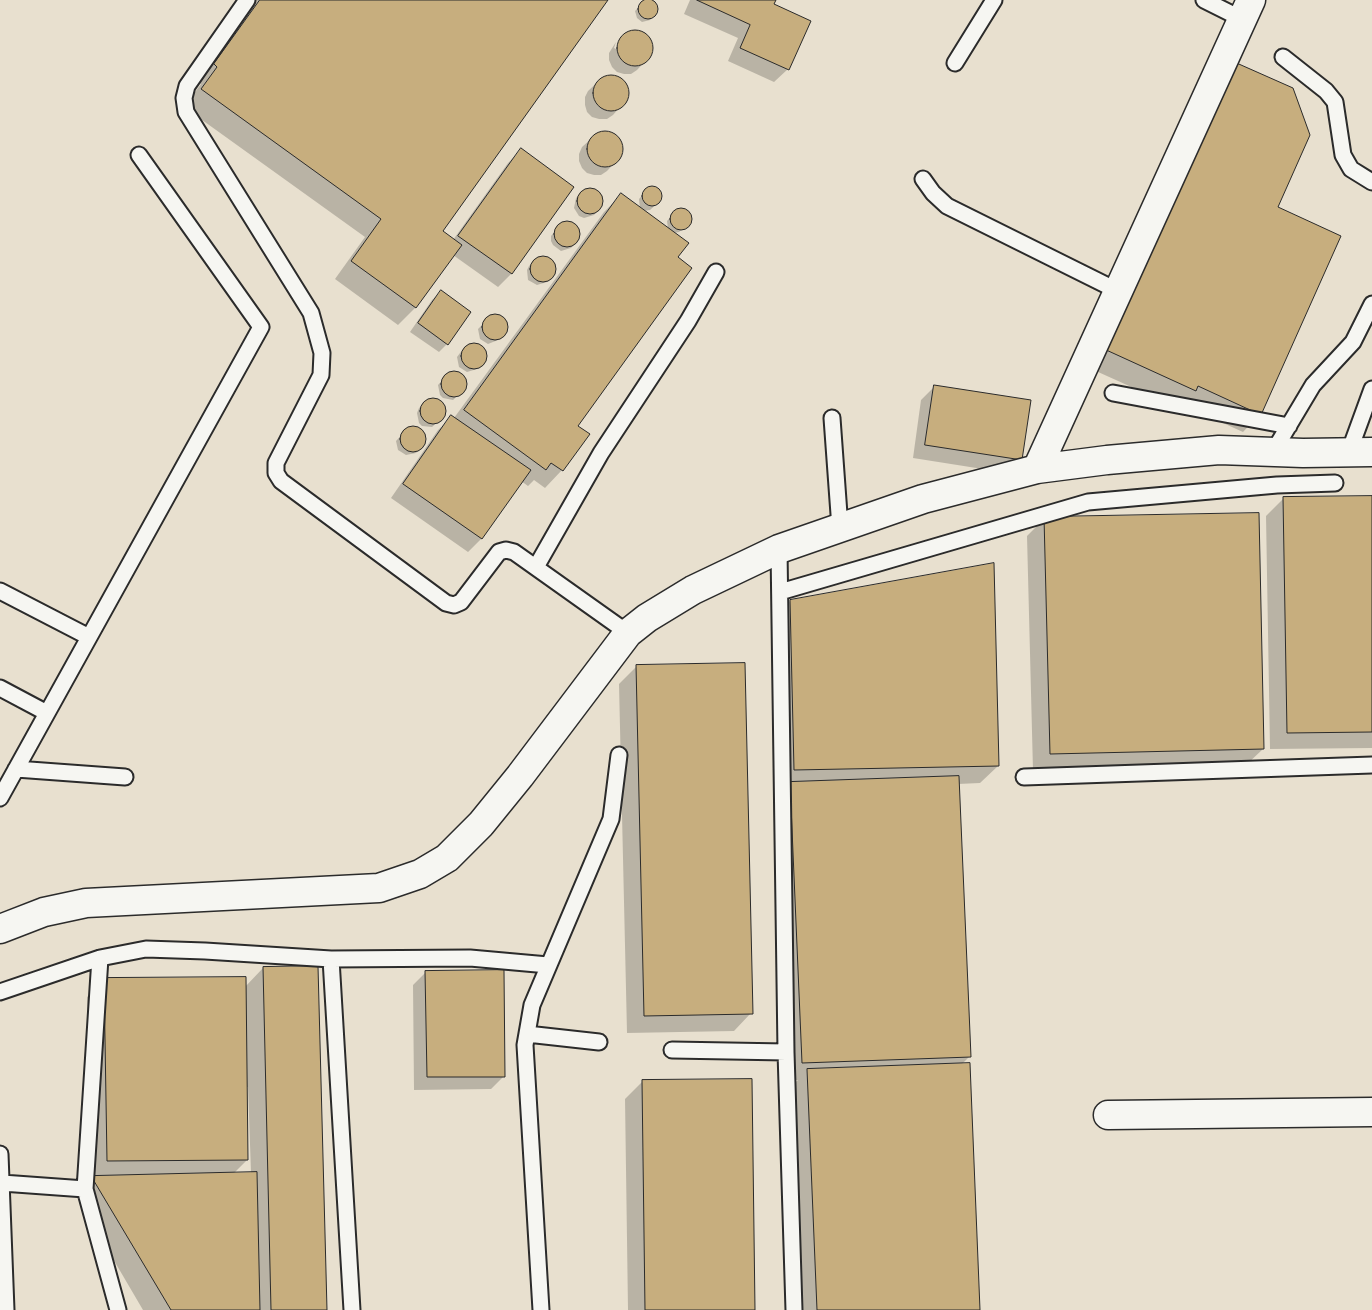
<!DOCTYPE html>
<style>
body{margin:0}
canvas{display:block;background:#f6f6f2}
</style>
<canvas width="1372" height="1310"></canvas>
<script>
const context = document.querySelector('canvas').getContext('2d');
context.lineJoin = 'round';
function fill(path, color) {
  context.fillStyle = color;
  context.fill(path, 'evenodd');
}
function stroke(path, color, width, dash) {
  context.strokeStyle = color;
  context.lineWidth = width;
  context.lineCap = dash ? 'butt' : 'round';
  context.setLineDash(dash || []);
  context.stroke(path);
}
const built = new Path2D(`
 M 0,0 L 1372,0 L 1372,1310 L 0,1310 Z`);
const shadow = new Path2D(`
 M 256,0 L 607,0 L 441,232 L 453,240 L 508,163 L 521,150 L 573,187 L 511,274 L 498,287 L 453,255 L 415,308 L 398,325 L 335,279 L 365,237 L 184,107 L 201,84 L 198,82 Z
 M 690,0 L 774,0 L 772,5 L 788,69 L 774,82 L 728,61 L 738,38 L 684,14 Z
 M 645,1 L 651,1 L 655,4 L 657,9 L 654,16 L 650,20 L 642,22 L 637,18 L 635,11 Z
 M 634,30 L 646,34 L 651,43 L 651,55 L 637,70 L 631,74 L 624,74 L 617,72 L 612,67 L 609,60 L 609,53 L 616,42 L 614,48 L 616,49 L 622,37 L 628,32 Z
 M 616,76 L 625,83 L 628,92 L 626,100 L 613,115 L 607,119 L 599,119 L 592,117 L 587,112 L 585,105 L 585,97 L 588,91 L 603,77 Z
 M 1215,80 L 1276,208 L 1260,414 L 1243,432 L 1181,404 L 1178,408 L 1087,367 Z
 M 604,131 L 615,135 L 621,144 L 621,156 L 607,171 L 601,175 L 594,175 L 587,173 L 582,168 L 579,161 L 579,154 L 582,147 L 592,138 L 598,133 Z
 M 649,188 L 655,188 L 661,194 L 661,200 L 650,210 L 643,211 L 668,229 L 667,221 L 677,210 L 684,210 L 690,216 L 689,222 L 679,232 L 674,233 L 677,258 L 577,426 L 562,470 L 545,488 L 534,480 L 528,486 L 521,481 L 482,538 L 468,552 L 391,498 L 438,430 L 452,417 L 454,418 L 604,212 L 621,195 L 640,209 L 639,199 Z
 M 585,190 L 594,190 L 601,197 L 601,206 L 598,210 L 594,215 L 584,218 L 579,216 L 574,208 L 576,198 Z
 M 562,223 L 571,223 L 577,228 L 579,234 L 575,243 L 571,248 L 561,251 L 553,245 L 551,241 L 551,236 Z
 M 538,258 L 546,258 L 550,259 L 554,265 L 554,274 L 551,278 L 547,282 L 537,285 L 528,280 L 527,270 L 529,266 Z
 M 441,292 L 447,344 L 439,352 L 410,332 L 432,300 Z
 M 498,316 L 504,320 L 507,327 L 502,336 L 498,340 L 488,344 L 480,339 L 478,329 L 490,317 Z
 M 468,345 L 477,345 L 483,349 L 486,356 L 481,365 L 477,369 L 467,372 L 459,367 L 457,357 L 460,353 Z
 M 457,372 L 461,374 L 465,380 L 465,388 L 453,400 L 443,398 L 440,395 L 438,385 L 449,373 Z
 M 934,387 L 1021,460 L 1008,473 L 913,458 L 921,400 Z
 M 437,400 L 441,402 L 445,408 L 444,416 L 432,427 L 422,426 L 419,423 L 417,413 L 419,408 L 428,401 Z
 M 408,428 L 416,428 L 423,432 L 425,439 L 424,444 L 416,453 L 406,455 L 398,450 L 396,441 Z
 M 1372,497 L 1372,748 L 1270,749 L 1266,516 L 1283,499 Z
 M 1045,518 L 1263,749 L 1245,766 L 1033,771 L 1027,536 Z
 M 790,601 L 998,766 L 980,783 L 958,784 L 969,1057 L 961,1065 L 979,1310 L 799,1310 L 790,1087 L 798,1080 L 785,1080 L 773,800 L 787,787 L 773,618 Z
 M 637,666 L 751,1013 L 734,1031 L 627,1033 L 619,684 Z
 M 263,968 L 325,1310 L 143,1310 L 75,1194 L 90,1179 L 87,997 L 105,980 L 245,987 ZM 246,1087 L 248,1087 L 251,1173 L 233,1174 L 247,1160 Z
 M 426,972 L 504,1076 L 491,1089 L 414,1090 L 413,985 Z
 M 643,1081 L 754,1310 L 628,1310 L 625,1099 Z`);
const building = new Path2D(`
 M638 9a10 10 0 1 1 20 0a10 10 0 1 1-20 0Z
 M 260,0 L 608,0 L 443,231 L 462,245 L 416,308 L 351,261 L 381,219 L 201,89 L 217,67 L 214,64 Z
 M 697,0 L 776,0 L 774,4 L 811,21 L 789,70 L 740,48 L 750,25 Z
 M617 48a18 18 0 1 1 36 0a18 18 0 1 1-36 0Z
 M 1232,61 L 1293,88 L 1310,135 L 1278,207 L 1341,236 L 1261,415 L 1198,386 L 1196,391 L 1104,349 Z
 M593 93a18 18 0 1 1 36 0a18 18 0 1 1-36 0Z
 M587 149a18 18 0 1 1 36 0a18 18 0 1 1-36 0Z
 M 521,148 L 574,187 L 512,274 L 458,236 Z
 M642 196a10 10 0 1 1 20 0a10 10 0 1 1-20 0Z
 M577 201a13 13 0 1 1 26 0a13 13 0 1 1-26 0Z
 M 621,193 L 689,243 L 678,257 L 692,268 L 578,426 L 590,434 L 563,471 L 551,463 L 546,470 L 464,410 Z
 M670 219a11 11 0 1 1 22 0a11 11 0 1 1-22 0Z
 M554 234a13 13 0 1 1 26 0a13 13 0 1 1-26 0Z
 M530 269a13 13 0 1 1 26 0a13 13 0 1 1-26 0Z
 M 441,290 L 471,312 L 448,345 L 418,323 Z
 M482 327a13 13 0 1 1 26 0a13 13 0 1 1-26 0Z
 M461 356a13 13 0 1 1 26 0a13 13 0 1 1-26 0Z
 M441 384a13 13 0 1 1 26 0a13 13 0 1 1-26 0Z
 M 934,385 L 1031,400 L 1022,460 L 925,445 Z
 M420 411a13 13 0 1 1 26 0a13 13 0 1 1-26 0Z
 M 451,415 L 531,470 L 482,539 L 403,484 Z
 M400 439a13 13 0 1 1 26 0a13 13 0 1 1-26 0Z
 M 1372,496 L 1372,732 L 1287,733 L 1283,497 Z
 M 1259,513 L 1264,749 L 1050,754 L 1044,517 Z
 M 994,563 L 999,766 L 794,770 L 790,600 Z
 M 745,663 L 753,1014 L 644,1016 L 636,665 Z
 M 959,776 L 971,1057 L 802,1063 L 790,782 Z
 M 318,966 L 327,1310 L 271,1310 L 263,967 Z
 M 504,970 L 505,1077 L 427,1077 L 425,971 Z
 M 246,977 L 248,1160 L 107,1161 L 104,978 Z
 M 970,1063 L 980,1310 L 817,1310 L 807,1069 Z
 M 752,1079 L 755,1310 L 645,1310 L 642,1080 Z
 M 257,1172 L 260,1310 L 171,1310 L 91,1176 Z`);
const lane = new Path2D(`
 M 247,0 L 187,86 L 184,98 L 186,112 L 311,313 L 322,353 L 321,375 L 276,463 L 276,473 L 281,481 L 446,603 L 454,605 L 461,602 L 499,552 L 506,550 L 514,552 L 628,633
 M 1204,0 L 1242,19
 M 1283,57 L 1326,91 L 1335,102 L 1343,155 L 1351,169 L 1372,182
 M 955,63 L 994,0
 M 923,179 L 933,193 L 947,206 L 1118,291
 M 1113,393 L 1289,426
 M 832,418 L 840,528
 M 1273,452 L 1313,385 L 1353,342 L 1372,304
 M 1349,452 L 1372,389
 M 779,549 L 786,1052 L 794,1310
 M 536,567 L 601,453 L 688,321 L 716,272
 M 0,591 L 89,637
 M 780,592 L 1088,502 L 1277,485 L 1335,483
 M 0,688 L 47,713
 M 16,769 L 125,777
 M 1024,777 L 1372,765
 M 0,798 L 261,327 L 139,155
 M 100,958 L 85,1189 L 118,1310
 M 331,959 L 352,1310
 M 0,992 L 100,958 L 146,949 L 205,951 L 331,959 L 470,958 L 548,965
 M 527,1034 L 599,1042
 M 672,1050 L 786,1052
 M 0,1154 L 6,1310
 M 2,1183 L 85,1189
 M 541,1310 L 525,1045 L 532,1005 L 611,819 L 619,755`);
const street = new Path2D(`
 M 1037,469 L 1251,0
 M 0,929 L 44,912 L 86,903 L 379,888 L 420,874 L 447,858 L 481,824 L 520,776 L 628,633 L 647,618 L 693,590 L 779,549 L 923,499 L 1037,469 L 1107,460 L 1219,450 L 1303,453 L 1372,452
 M 1108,1115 L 1372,1112`);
fill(built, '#e8e0cf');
fill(shadow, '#0003');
fill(building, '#c7ae7e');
stroke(building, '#2b2b2b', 1);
stroke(lane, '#2b2b2b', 19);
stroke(street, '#2b2b2b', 31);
stroke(lane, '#f6f6f2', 15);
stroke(street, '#f6f6f2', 28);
</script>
